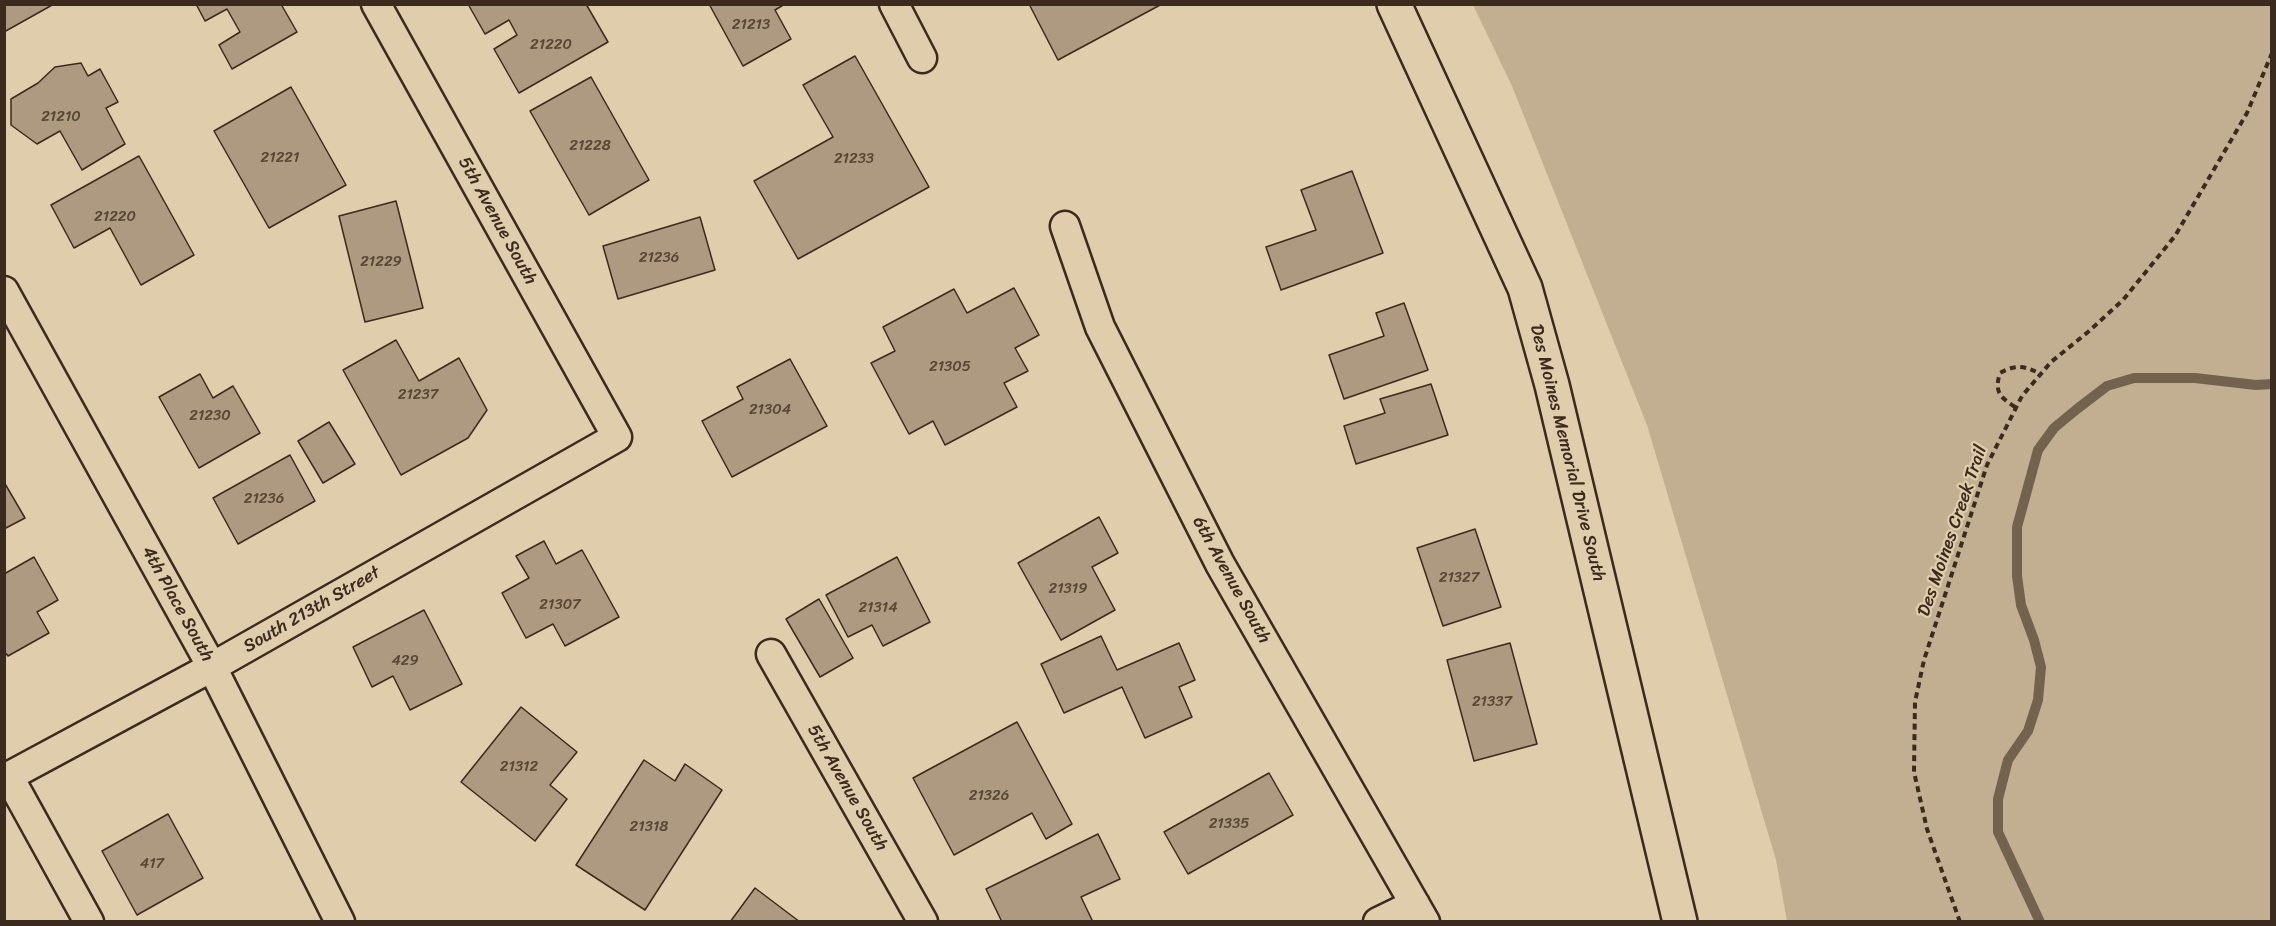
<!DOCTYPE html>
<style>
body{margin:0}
#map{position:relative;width:2276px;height:926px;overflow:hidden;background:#e0cdab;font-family:Sriracha,sans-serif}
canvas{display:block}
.frame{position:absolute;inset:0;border:6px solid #3b2a1e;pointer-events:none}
</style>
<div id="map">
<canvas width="2276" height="926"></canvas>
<div class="frame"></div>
</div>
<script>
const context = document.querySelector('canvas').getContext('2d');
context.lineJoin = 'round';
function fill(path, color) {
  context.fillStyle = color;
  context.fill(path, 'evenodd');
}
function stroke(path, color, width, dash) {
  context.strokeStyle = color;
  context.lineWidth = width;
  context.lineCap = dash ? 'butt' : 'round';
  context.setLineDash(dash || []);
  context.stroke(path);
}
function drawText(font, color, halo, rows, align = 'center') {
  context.font = font + ' Sriracha,sans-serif';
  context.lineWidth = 4.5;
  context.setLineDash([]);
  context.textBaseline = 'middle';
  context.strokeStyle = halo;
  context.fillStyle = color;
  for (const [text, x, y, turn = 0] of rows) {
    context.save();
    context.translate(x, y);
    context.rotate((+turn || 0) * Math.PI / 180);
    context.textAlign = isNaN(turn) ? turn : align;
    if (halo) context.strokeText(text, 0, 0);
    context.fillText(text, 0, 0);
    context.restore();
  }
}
const green = new Path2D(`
 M 1473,5 L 2271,5 L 2271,921 L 1787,921 L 1776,860 L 1647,425 L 1512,86 Z`);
const stream = new Path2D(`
 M 2040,922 L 1998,832 L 1998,799 L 2008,760 L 2028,731 L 2038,700 L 2041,667 L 2034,640 L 2021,605 L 2017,576 L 2017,527 L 2038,450 L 2054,428 L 2077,409 L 2107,386 L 2134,378 L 2195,378 L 2256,385 L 2272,384`);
const building = new Path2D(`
 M 4,4 L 54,4 L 4,32 Z
 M 196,4 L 281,4 L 297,32 L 232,69 L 219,45 L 240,32 L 227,9 L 205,21 Z
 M 468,4 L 586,4 L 608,42 L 519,93 L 494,49 L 517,35 L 509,20 L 485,34 Z
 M 709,4 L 785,4 L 775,10 L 791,39 L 743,66 Z
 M 1029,4 L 1162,4 L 1058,60 Z
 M 855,56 L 929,187 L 798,259 L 754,181 L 833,137 L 803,85 Z
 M 81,63 L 88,76 L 100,69 L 118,102 L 106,108 L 125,144 L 82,170 L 60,131 L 37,144 L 11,125 L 11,99 L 38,83 L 55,67 Z
 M 591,77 L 649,180 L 589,215 L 530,111 Z
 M 291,87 L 346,185 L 269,228 L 214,131 Z
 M 139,156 L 194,255 L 141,285 L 110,228 L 74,248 L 51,205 Z
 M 1352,171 L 1383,253 L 1281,290 L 1266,247 L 1316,230 L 1301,190 Z
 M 396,201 L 423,308 L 365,322 L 339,216 Z
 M 700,217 L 715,270 L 618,299 L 603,246 Z
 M 1014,288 L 1039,335 L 1015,348 L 1028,371 L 1004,383 L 1017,407 L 945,445 L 933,421 L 909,434 L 871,363 L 895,351 L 883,327 L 954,289 L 967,313 Z
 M 1404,303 L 1428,370 L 1344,399 L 1329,355 L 1384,336 L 1376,313 Z
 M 396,340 L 419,381 L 459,358 L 487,410 L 468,438 L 401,475 L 343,370 Z
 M 790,359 L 827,426 L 732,477 L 702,421 L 743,399 L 737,387 Z
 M 200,374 L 213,398 L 233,386 L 260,433 L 199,468 L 159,397 Z
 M 1431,384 L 1448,435 L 1356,464 L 1344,426 L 1385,413 L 1380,399 Z
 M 329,422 L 355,464 L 323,483 L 298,441 Z
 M 290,455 L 315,501 L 238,544 L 213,498 Z
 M 4,482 L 25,518 L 4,529 Z
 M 1099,517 L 1118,553 L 1092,567 L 1115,610 L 1061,640 L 1018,563 Z
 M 1475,529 L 1501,607 L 1443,626 L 1417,548 Z
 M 544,541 L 556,564 L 582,550 L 619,617 L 565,646 L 553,624 L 526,638 L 502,593 L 529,578 L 516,556 Z
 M 34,557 L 58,600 L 37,612 L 49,633 L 8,656 L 4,651 L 4,574 Z
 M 897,557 L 930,622 L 883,646 L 872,625 L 848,637 L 826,595 Z
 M 819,599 L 853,658 L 820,677 L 786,619 Z
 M 424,610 L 462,684 L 410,710 L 393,676 L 372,687 L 353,647 Z
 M 1101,636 L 1117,670 L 1179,643 L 1195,680 L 1179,687 L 1192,717 L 1145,738 L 1122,687 L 1064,713 L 1041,664 Z
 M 1510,643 L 1537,744 L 1474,761 L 1447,660 Z
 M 521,707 L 577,752 L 550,785 L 567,799 L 535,841 L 461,782 Z
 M 1017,722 L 1072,824 L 1046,839 L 1032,813 L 954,855 L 913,778 Z
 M 644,760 L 675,781 L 685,764 L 722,790 L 645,910 L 576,865 Z
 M 1269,773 L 1293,815 L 1188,874 L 1164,832 Z
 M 168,814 L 203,878 L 137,915 L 102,851 Z
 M 1098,834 L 1120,879 L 1081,897 L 1093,922 L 1002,922 L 986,889 Z
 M 755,888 L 800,922 L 730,922 Z`);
const path = new Path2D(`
 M 2015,407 C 2000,397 1994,392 2000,373 C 2016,364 2025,366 2041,374
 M 1960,922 L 1927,829 L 1914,772 L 1915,702 L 1924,660 L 1987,465 L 2022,396 L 2051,362 L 2088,332 L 2123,300 L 2175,236 L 2247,113 L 2272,53`);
const minor = new Path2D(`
 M 894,4 L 922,58
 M 1065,226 L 1100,327 L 1220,564 L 1425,922
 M 4,291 L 212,667 L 340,922
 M 771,654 L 923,922
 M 9,777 L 89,922
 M 4,779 L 212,667 L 617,437 L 376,4
 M 1378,922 L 1415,904`);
const secondary = new Path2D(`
 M 1394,4 L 1525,288 L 1552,385 L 1680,922`);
const numberNames = [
 ["21213",751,25],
 ["21220",551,45],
 ["21210",61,117],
 ["21228",590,146],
 ["21221",280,158],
 ["21233",854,159],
 ["21220",115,217],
 ["21236",659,258],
 ["21229",381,262],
 ["21305",950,367],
 ["21237",418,395],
 ["21304",770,410],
 ["21230",210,416],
 ["21236",264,499],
 ["21327",1459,578],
 ["21319",1068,589],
 ["21307",560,605],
 ["21314",878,608],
 ["429",405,661],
 ["21337",1492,702],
 ["21312",519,767],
 ["21326",989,796],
 ["21335",1229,824],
 ["21318",649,827],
 ["417",152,864]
];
const streetNames = [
 ["5th Avenue South",497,221,61],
 ["Des Moines Memorial Drive South",1567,453,76],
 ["Des Moines Creek Trail",1953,531,-71],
 ["6th Avenue South",1231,580,61],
 ["4th Place South",177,604,61],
 ["South 213th Street",312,610,-30],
 ["5th Avenue South",847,788,60]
];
fill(green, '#c2af91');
stroke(stream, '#73624e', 10);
fill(building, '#ad9a80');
stroke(building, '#3b2a1e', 1.5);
stroke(minor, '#3b2a1e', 33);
stroke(secondary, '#3b2a1e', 38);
stroke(path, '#3b2a1e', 4, [6, 4.5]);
stroke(minor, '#e0cdab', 28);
stroke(secondary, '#e0cdab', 33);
drawText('15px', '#584636', null, numberNames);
drawText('18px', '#3b2a1e', '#e0cdab', streetNames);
</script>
